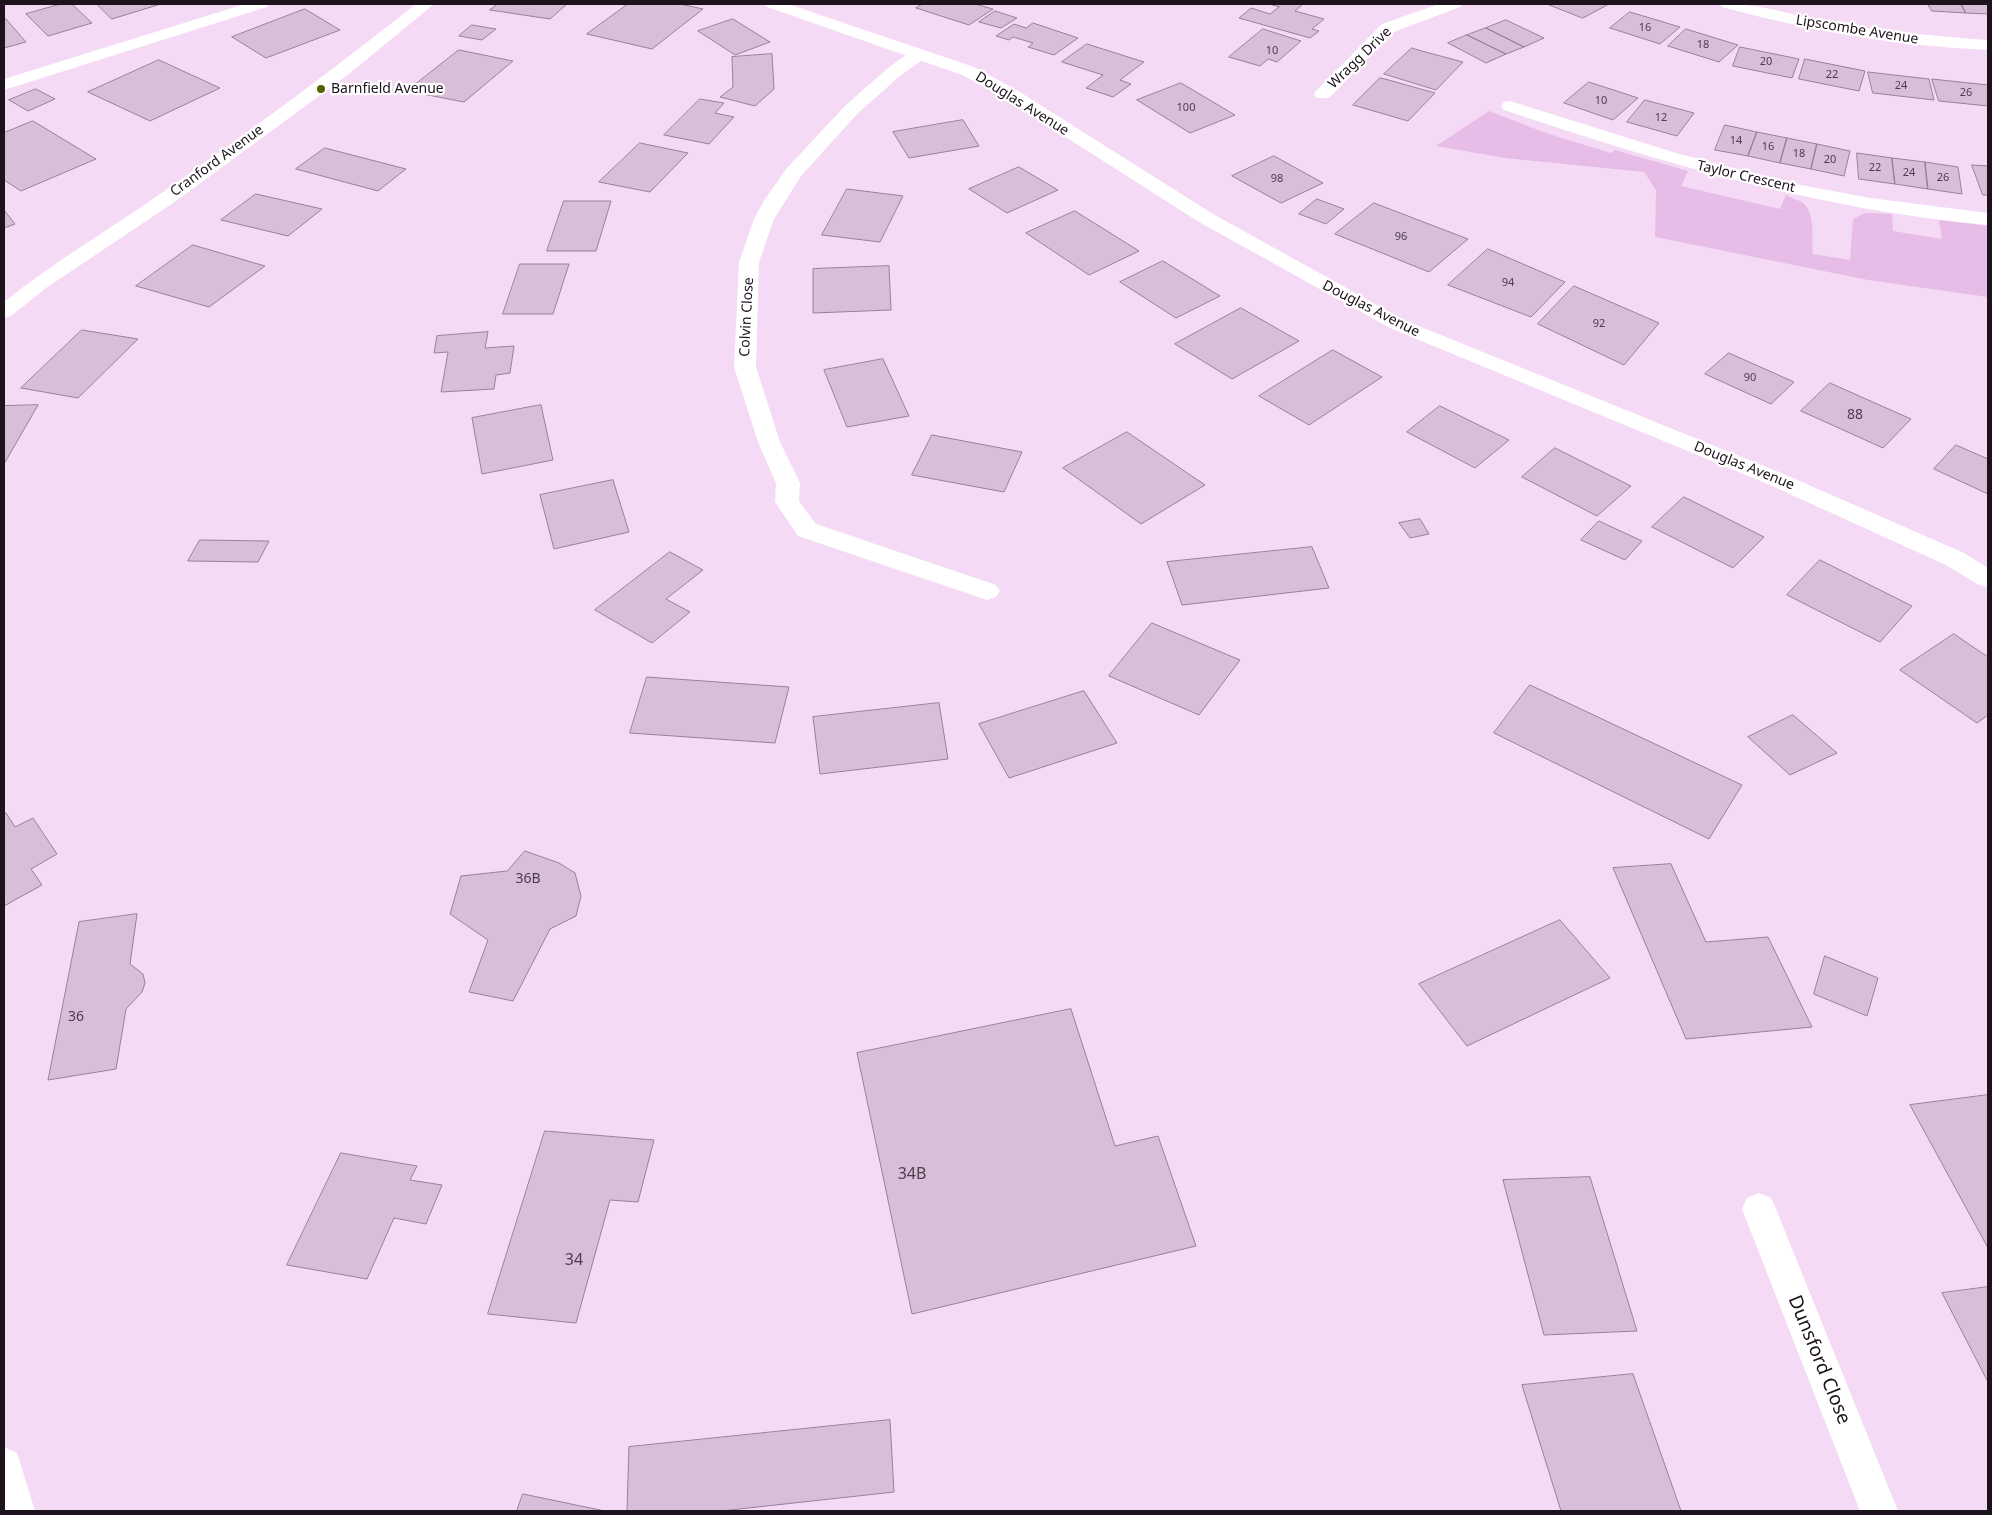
<!DOCTYPE html>
<style>
body{margin:0}
#map{position:relative;width:1992px;height:1515px;overflow:hidden;background:#f5daf5;font-family:"Noto Sans",sans-serif}
canvas{display:block}
.frame{position:absolute;inset:0;border:5px solid #1c131c;pointer-events:none}
</style>
<div id="map">
<canvas width="1992" height="1515"></canvas>
<div class="frame"></div>
</div>
<script>
const context = document.querySelector('canvas').getContext('2d');
context.lineJoin = 'round';
function fill(path, color) {
  context.fillStyle = color;
  context.fill(path, 'evenodd');
}
function stroke(path, color, width, dash) {
  context.strokeStyle = color;
  context.lineWidth = width;
  context.lineCap = dash ? 'butt' : 'round';
  context.setLineDash(dash || []);
  context.stroke(path);
}
function drawText(font, color, halo, rows, align = 'center') {
  context.font = font + ' "Noto Sans",sans-serif';
  context.lineWidth = 4.5;
  context.setLineDash([]);
  context.textBaseline = 'middle';
  context.strokeStyle = halo;
  context.fillStyle = color;
  for (const [text, x, y, turn = 0] of rows) {
    context.save();
    context.translate(x, y);
    context.rotate((+turn || 0) * Math.PI / 180);
    context.textAlign = isNaN(turn) ? turn : align;
    if (halo) context.strokeText(text, 0, 0);
    context.fillText(text, 0, 0);
    context.restore();
  }
}
const green = new Path2D(`
 M 1489,111 L 1546,133 L 1611,153 L 1615,150 L 1688,171 L 1681,186 L 1780,209 L 1786,195 C 1791,198 1800,200 1804,204 C 1816,215 1811,239 1813,254 L 1850,260 L 1853,219 L 1865,213 L 1892,214 L 1893,231 L 1942,239 L 1939,220 L 1988,226 L 1988,297 L 1868,280 L 1655,237 L 1656,190 L 1644,172 L 1505,158 L 1436,146 Z`);
const building = new Path2D(`
 M 61,4 L 72,4 L 92,23 L 48,36 L 26,14 Z
 M 97,4 L 161,4 L 112,19 Z
 M 498,4 L 567,4 L 550,19 L 490,10 Z
 M 628,4 L 680,4 L 703,9 L 652,49 L 587,34 Z
 M 923,4 L 975,4 L 993,9 L 969,25 L 916,8 Z
 M 1269,4 L 1303,4 L 1295,11 L 1324,19 L 1312,29 L 1319,31 L 1310,38 L 1239,18 L 1251,8 L 1270,14 L 1279,7 Z
 M 1547,4 L 1609,4 L 1583,18 Z
 M 1928,4 L 1961,4 L 1966,13 L 1932,11 Z
 M 1961,4 L 1988,4 L 1988,14 L 1966,13 Z
 M 305,9 L 340,30 L 266,58 L 232,37 Z
 M 995,11 L 1017,18 L 1001,28 L 979,22 Z
 M 1630,12 L 1680,27 L 1660,44 L 1610,28 Z
 M 6,19 L 26,42 L 4,48 L 4,20 Z
 M 733,19 L 770,42 L 735,55 L 698,31 Z
 M 1506,20 L 1544,38 L 1524,47 L 1486,28 Z
 M 1033,23 L 1078,38 L 1054,55 L 1028,47 L 1033,43 L 1013,37 L 1009,40 L 996,36 L 1014,24 L 1026,28 Z
 M 472,25 L 496,29 L 482,40 L 459,36 Z
 M 1486,28 L 1524,47 L 1506,54 L 1467,35 Z
 M 1263,29 L 1301,41 L 1277,62 L 1268,59 L 1260,66 L 1229,57 Z
 M 1686,29 L 1738,45 L 1719,62 L 1668,46 Z
 M 1467,35 L 1506,54 L 1486,63 L 1448,43 Z
 M 1087,44 L 1144,62 L 1120,80 L 1131,84 L 1113,97 L 1086,88 L 1103,75 L 1062,62 Z
 M 1740,47 L 1799,59 L 1792,78 L 1733,66 Z
 M 1412,48 L 1418,50 L 1463,62 L 1436,90 L 1384,74 Z
 M 459,50 L 513,61 L 464,102 L 407,91 Z
 M 772,54 L 774,89 L 755,106 L 720,97 L 733,87 L 732,57 Z
 M 1805,59 L 1865,71 L 1859,91 L 1799,79 Z
 M 159,60 L 220,88 L 150,121 L 88,92 Z
 M 1868,72 L 1929,79 L 1934,100 L 1873,93 Z
 M 1380,78 L 1385,79 L 1435,93 L 1408,121 L 1353,105 Z
 M 1932,79 L 1988,85 L 1988,106 L 1939,101 Z
 M 1589,82 L 1638,98 L 1613,120 L 1564,103 Z
 M 1181,83 L 1235,115 L 1190,133 L 1137,100 Z
 M 36,89 L 55,99 L 28,111 L 9,100 Z
 M 700,99 L 724,103 L 715,113 L 734,117 L 709,144 L 664,135 Z
 M 1645,100 L 1694,113 L 1677,136 L 1627,122 Z
 M 963,120 L 979,146 L 909,158 L 893,132 Z
 M 33,121 L 96,159 L 21,191 L 4,180 L 4,133 Z
 M 1725,125 L 1757,132 L 1748,156 L 1715,150 Z
 M 1757,132 L 1787,138 L 1780,163 L 1748,156 Z
 M 1787,138 L 1817,144 L 1811,169 L 1780,163 Z
 M 640,143 L 688,153 L 650,192 L 599,182 Z
 M 1817,144 L 1850,151 L 1844,176 L 1811,169 Z
 M 325,148 L 406,169 L 378,191 L 296,169 Z
 M 1857,153 L 1892,158 L 1895,184 L 1859,179 Z
 M 1274,156 L 1323,183 L 1281,203 L 1232,176 Z
 M 1892,158 L 1925,162 L 1928,189 L 1895,184 Z
 M 1925,162 L 1958,167 L 1962,194 L 1928,189 Z
 M 1972,165 L 1988,166 L 1988,195 L 1983,195 Z
 M 1019,167 L 1058,190 L 1007,213 L 969,189 Z
 M 847,189 L 903,196 L 880,242 L 822,235 Z
 M 256,194 L 322,209 L 288,236 L 221,220 Z
 M 1317,199 L 1344,209 L 1326,224 L 1299,214 Z
 M 564,201 L 611,201 L 596,251 L 547,251 Z
 M 1374,203 L 1468,239 L 1429,272 L 1335,234 Z
 M 4,210 L 15,224 L 4,228 Z
 M 1075,211 L 1139,251 L 1089,275 L 1026,233 Z
 M 193,245 L 265,266 L 209,307 L 136,286 Z
 M 1488,249 L 1565,282 L 1531,317 L 1448,285 Z
 M 1163,261 L 1220,296 L 1176,318 L 1120,282 Z
 M 520,264 L 569,264 L 553,314 L 503,314 Z
 M 889,266 L 891,310 L 813,313 L 813,269 Z
 M 1574,286 L 1659,323 L 1624,365 L 1538,324 Z
 M 1241,308 L 1299,341 L 1232,379 L 1175,344 Z
 M 82,330 L 138,339 L 78,398 L 21,388 Z
 M 488,332 L 485,348 L 514,346 L 510,373 L 496,375 L 494,389 L 441,392 L 448,352 L 434,353 L 437,336 Z
 M 1333,350 L 1382,377 L 1309,425 L 1259,396 Z
 M 1729,353 L 1794,382 L 1771,404 L 1705,374 Z
 M 883,359 L 909,416 L 847,427 L 824,370 Z
 M 1830,383 L 1911,419 L 1883,448 L 1801,411 Z
 M 38,405 L 4,464 L 4,406 Z
 M 541,405 L 553,460 L 482,474 L 472,418 Z
 M 1440,406 L 1509,440 L 1475,468 L 1407,432 Z
 M 1127,432 L 1205,485 L 1141,524 L 1063,468 Z
 M 932,435 L 1022,452 L 1004,492 L 912,475 Z
 M 1956,445 L 1988,459 L 1988,494 L 1934,469 Z
 M 1555,448 L 1631,486 L 1597,516 L 1522,477 Z
 M 613,480 L 629,532 L 554,549 L 540,495 Z
 M 1684,497 L 1764,537 L 1733,568 L 1652,527 Z
 M 1420,519 L 1429,534 L 1410,538 L 1399,523 Z
 M 1599,521 L 1642,541 L 1625,560 L 1581,540 Z
 M 200,540 L 269,541 L 258,562 L 188,561 Z
 M 1312,547 L 1329,588 L 1182,605 L 1167,562 Z
 M 670,552 L 703,570 L 666,599 L 690,612 L 652,643 L 595,610 Z
 M 1820,560 L 1912,606 L 1880,642 L 1787,595 Z
 M 1152,623 L 1240,660 L 1199,715 L 1109,676 Z
 M 1954,634 L 1988,657 L 1988,715 L 1977,723 L 1900,670 Z
 M 647,677 L 789,687 L 775,743 L 630,733 Z
 M 1530,685 L 1742,785 L 1709,839 L 1494,733 Z
 M 1084,691 L 1117,743 L 1009,778 L 979,724 Z
 M 939,703 L 948,759 L 820,774 L 813,717 Z
 M 1793,715 L 1837,753 L 1790,775 L 1748,737 Z
 M 6,813 L 15,827 L 33,818 L 57,854 L 31,869 L 42,885 L 4,906 L 4,815 Z
 M 525,851 L 559,863 L 575,873 L 581,896 L 576,916 L 550,929 L 513,1001 L 469,992 L 488,940 L 450,914 L 461,876 L 507,871 Z
 M 1671,864 L 1706,942 L 1768,937 L 1812,1027 L 1686,1039 L 1613,868 Z
 M 137,914 L 130,964 L 143,974 L 145,983 L 142,992 L 126,1009 L 116,1069 L 48,1080 L 79,922 Z
 M 1560,920 L 1610,978 L 1467,1046 L 1419,984 Z
 M 1825,956 L 1878,978 L 1867,1016 L 1814,994 Z
 M 1071,1009 L 1115,1146 L 1158,1136 L 1196,1246 L 912,1314 L 857,1053 Z
 M 1988,1095 L 1988,1248 L 1910,1105 Z
 M 545,1131 L 654,1140 L 638,1202 L 610,1200 L 576,1323 L 488,1314 Z
 M 341,1153 L 417,1166 L 410,1180 L 442,1185 L 426,1224 L 394,1218 L 367,1279 L 287,1265 Z
 M 1590,1177 L 1637,1331 L 1544,1335 L 1503,1180 Z
 M 1988,1287 L 1988,1382 L 1942,1293 Z
 M 1633,1374 L 1681,1511 L 1561,1511 L 1522,1385 Z
 M 890,1420 L 894,1492 L 721,1511 L 627,1511 L 629,1447 Z
 M 523,1494 L 605,1511 L 517,1511 Z`);
const street = new Path2D(`
 M 245,4 L 269,4 L 267,7 L 4,90 L 4,79 Z
 M 416,4 L 434,4 L 349,74 L 176,201 L 46,288 L 11,316 L 4,318 L 4,302 C 54,262 110,229 163,192 C 249,132 334,69 416,4 Z
 M 1439,4 L 1462,4 L 1460,7 L 1394,32 L 1329,98 L 1317,98 L 1314,94 L 1317,90 L 1382,24 Z
 M 1720,4 C 1755,2 1790,15 1825,21 C 1879,31 1933,36 1988,40 L 1988,50 C 1898,46 1809,31 1722,7 Z
 M 919,49 L 925,50 L 928,54 L 925,58 L 900,76 L 858,113 L 801,176 L 774,219 L 759,262 L 756,367 L 780,442 L 800,483 L 799,501 L 816,524 L 996,585 L 1000,591 L 996,597 L 987,600 L 798,536 L 775,502 L 776,483 L 758,442 L 734,367 L 739,262 L 754,219 L 765,199 L 787,168 L 846,105 L 888,68 L 913,50 Z
 M 1510,101 L 1676,153 L 1790,183 L 1870,198 L 1988,213 L 1988,225 C 1821,210 1662,163 1504,110 L 1501,106 L 1504,102 Z
 M 1759,1193 L 1771,1198 L 1776,1209 L 1898,1511 L 1860,1511 L 1742,1209 L 1747,1198 Z
 M 4,1447 L 17,1453 L 35,1511 L 4,1511 Z`);
const secondary = new Path2D(`
 M 765,4 L 788,4 L 974,67 L 1015,89 L 1213,214 L 1404,320 L 1786,475 L 1964,553 L 1988,568 L 1988,587 L 1979,585 L 1946,565 L 1770,485 L 1390,328 L 1199,222 L 1003,97 L 962,75 L 767,7 Z`);
const markers = [
 [321,89,5,"#586100"]
];
const farNumbernames = [
 ["16",1645,28],
 ["18",1703,45],
 ["10",1272,51],
 ["20",1766,62],
 ["22",1832,75],
 ["24",1901,86],
 ["26",1966,93],
 ["10",1601,101],
 ["100",1186,108],
 ["12",1661,118],
 ["14",1736,141],
 ["16",1768,147],
 ["18",1799,154],
 ["20",1830,160],
 ["22",1875,168],
 ["24",1909,173],
 ["26",1943,178],
 ["98",1277,179],
 ["96",1401,237],
 ["94",1508,283],
 ["92",1599,324],
 ["90",1750,378]
];
const farStreetnames = [
 ["Lipscombe Avenue",1857,30,9],
 ["Wragg Drive",1360,58,-44],
 ["Douglas Avenue",1022,104,32],
 ["Cranford Avenue",217,161,-36],
 ["Taylor Crescent",1746,177,13],
 ["Douglas Avenue",1371,309,27],
 ["Colvin Close",747,317,-87],
 ["Douglas Avenue",1744,466,22]
];
const farPoinames = [
 ["Barnfield Avenue",331,89]
];
const numberNames = [
 ["88",1855,415],
 ["36B",528,879],
 ["36",76,1017]
];
const nearNumbernames = [
 ["34B",912,1174],
 ["34",574,1260]
];
const nearStreetnames = [
 ["Dunsford Close",1819,1360,68]
];
fill(green, '#e7bce7');
fill(building, '#d8bed8');
stroke(building, '#998099', 1);
fill(street, '#fff');
fill(secondary, '#fff');
for (const [x, y, r, color] of markers) {
  const dot = new Path2D();
  dot.arc(x, y, r, 0, 2 * Math.PI);
  context.fillStyle = color;
  context.fill(dot);
  stroke(dot, '#fff', 2);
}
drawText('11px', '#4b3e4b', null, farNumbernames);
drawText('14px', '#1c131c', '#fff', farStreetnames);
drawText('14px', '#1c131c', '#fff', farPoinames, 'left');
drawText('14px', '#4b3e4b', null, numberNames);
drawText('16px', '#4b3e4b', null, nearNumbernames);
drawText('19px', '#1c131c', '#fff', nearStreetnames);
</script>
